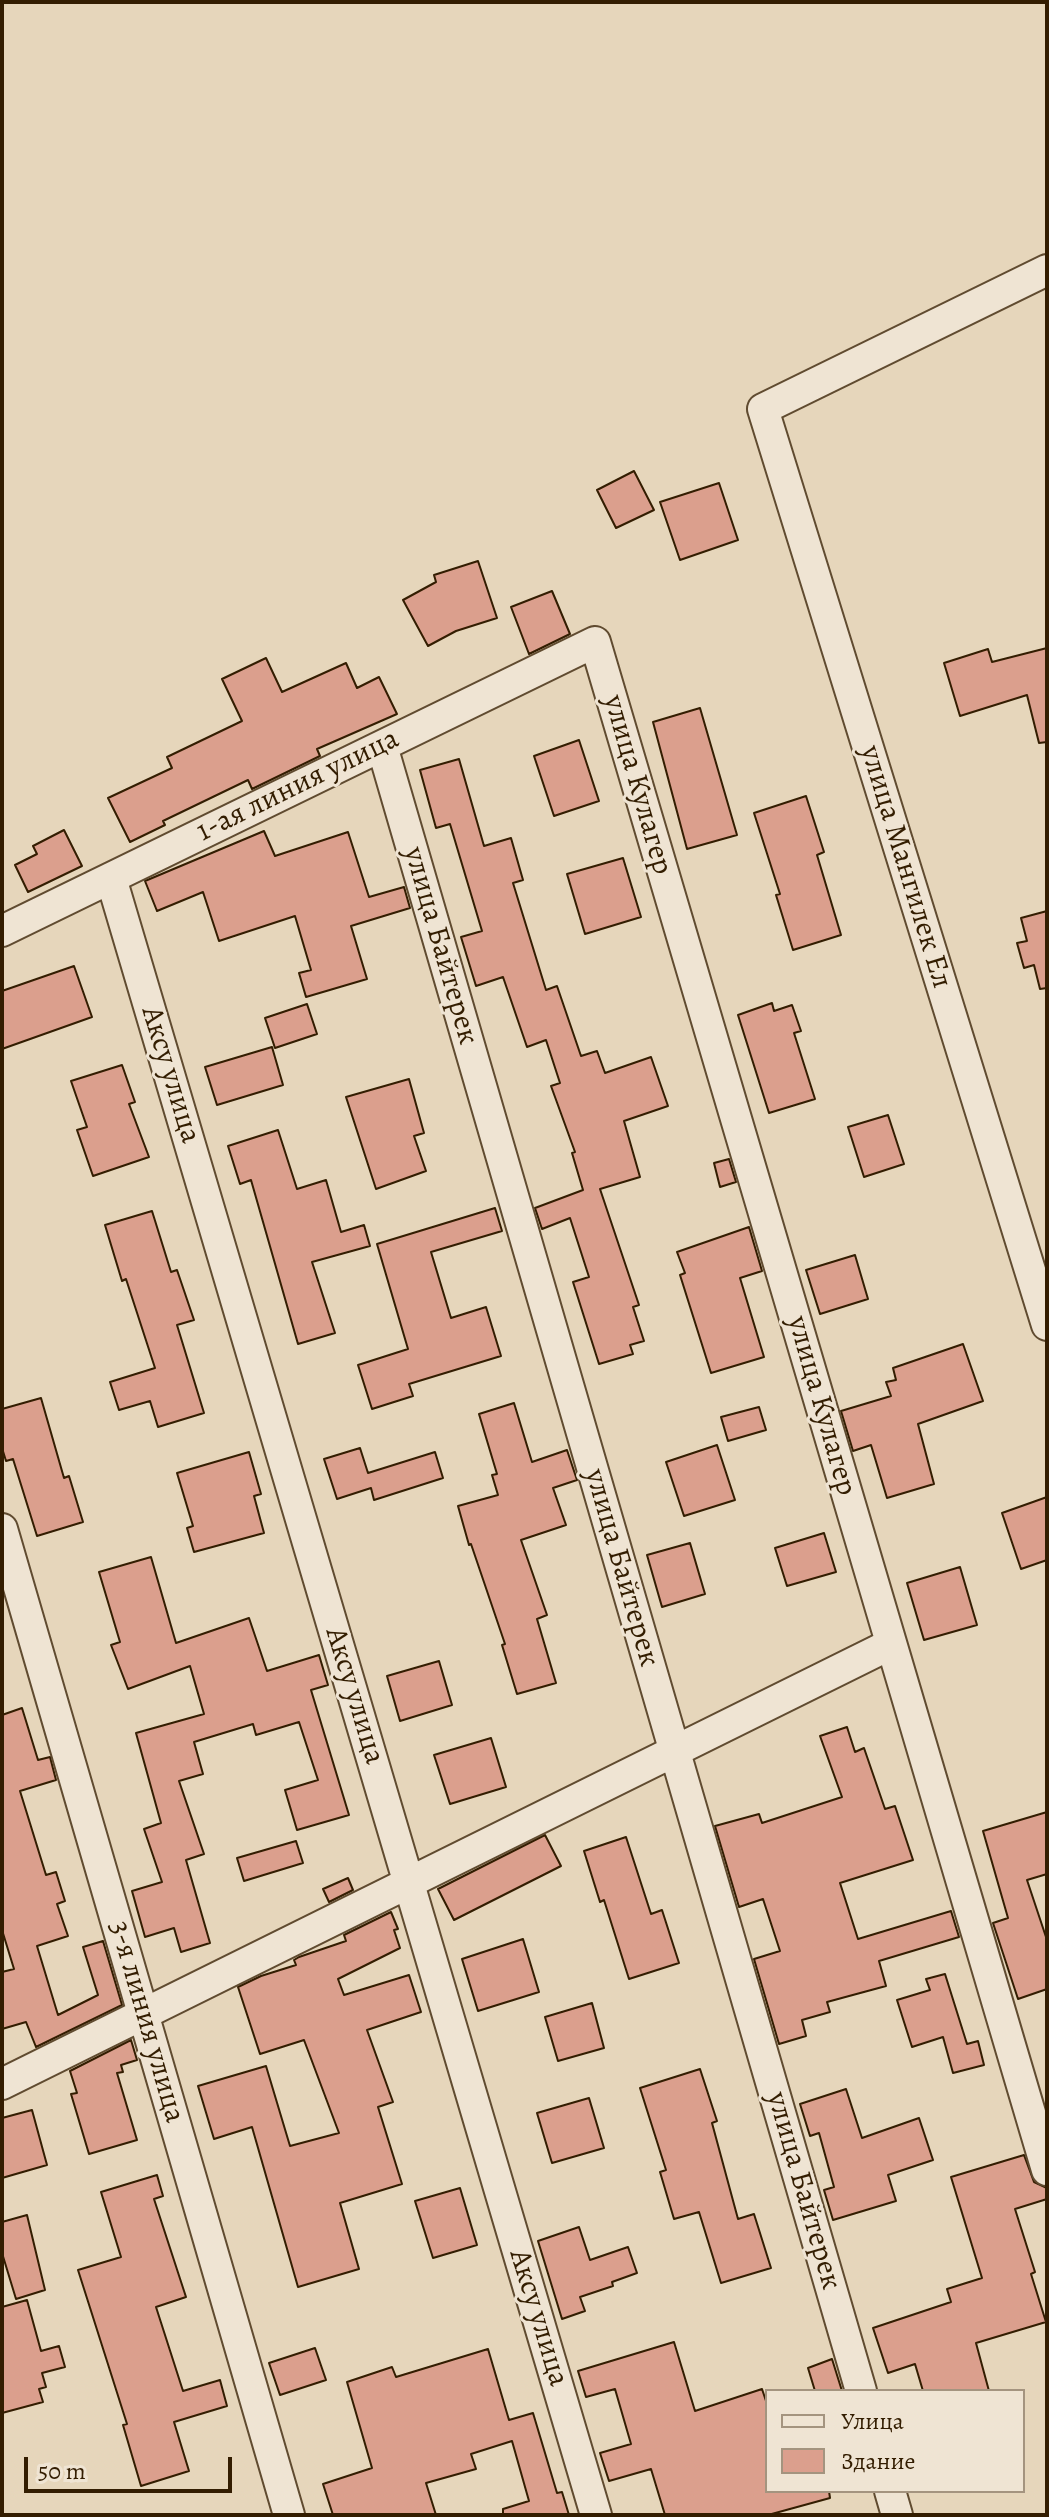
<!DOCTYPE html>
<meta charset="utf-8">
<style>
body{margin:0}
#map{position:relative;width:1049px;height:2517px;overflow:hidden;background:#e6d6bb;font-family:Alegreya,serif}
canvas{display:block}
.frame{position:absolute;inset:0;border:4px solid #331d01;pointer-events:none}
.legend{position:absolute;left:765px;top:2389px;width:260px;height:104px;box-sizing:border-box;background:#efe4d3;border:2px solid #a4947f;margin:0;padding:10px 14px;list-style:none;font-size:24px;color:#331d01}
.legend li{display:flex;align-items:center;gap:16px;height:40px}
.legend b{width:40px;border:2px solid #a4947f}
.scale{position:absolute;left:24px;top:2457px;width:208px;height:36px;box-sizing:border-box;border:4px solid #331d01;border-top:0;padding-left:10px;font-size:24px;line-height:28px;white-space:nowrap;color:#331d01;-webkit-text-stroke:6px #efe4d3;paint-order:stroke}
</style>
<div id="map">
<canvas width="1049" height="2517"></canvas>
<div class="frame"></div>
<ul class="legend">
<li><b style="height:10px;background:#efe4d3"></b>Улица</li>
<li><b style="height:22px;background:#db9f8d"></b>Здание</li>
</ul>
<div class="scale">50 m</div>
</div>
<script>
const context = document.querySelector('canvas').getContext('2d');
context.lineJoin = 'round';
function fill(path, color) {
  context.fillStyle = color;
  context.fill(path, 'evenodd');
}
function stroke(path, color, width, dash) {
  context.strokeStyle = color;
  context.lineWidth = width;
  context.lineCap = dash ? 'butt' : 'round';
  context.setLineDash(dash || []);
  context.stroke(path);
}
function drawText(font, color, halo, rows, align = 'center') {
  context.font = font + ' Alegreya,serif';
  context.lineWidth = 6;
  context.setLineDash([]);
  context.textBaseline = 'middle';
  context.strokeStyle = halo;
  context.fillStyle = color;
  for (const [text, x, y, turn = 0] of rows) {
    context.save();
    context.translate(x, y);
    context.rotate((+turn || 0) * Math.PI / 180);
    context.textAlign = isNaN(turn) ? turn : align;
    if (halo) context.strokeText(text, 0, 0);
    context.fillText(text, 0, 0);
    context.restore();
  }
}
const building = new Path2D(`
 M 634,471 L 654,510 L 616,528 L 597,490 Z
 M 719,483 L 738,540 L 680,560 L 660,502 Z
 M 478,561 L 497,618 L 456,631 L 428,646 L 403,600 L 436,582 L 434,575 Z
 M 552,591 L 570,634 L 529,654 L 511,607 Z
 M 1047,648 L 1047,742 L 1039,743 L 1027,695 L 960,716 L 944,663 L 988,649 L 992,662 Z
 M 266,658 L 282,692 L 346,663 L 357,688 L 379,677 L 397,714 L 317,749 L 320,756 L 252,789 L 248,780 L 163,821 L 165,825 L 130,842 L 108,798 L 172,768 L 167,757 L 242,721 L 222,679 Z
 M 700,708 L 737,835 L 687,849 L 653,722 Z
 M 579,740 L 599,801 L 554,816 L 534,756 Z
 M 459,759 L 484,846 L 511,838 L 523,880 L 513,883 L 546,990 L 557,986 L 581,1056 L 597,1051 L 605,1073 L 651,1057 L 668,1106 L 624,1121 L 640,1177 L 600,1189 L 639,1305 L 633,1307 L 644,1341 L 630,1345 L 633,1354 L 599,1364 L 573,1282 L 589,1277 L 570,1218 L 542,1229 L 535,1208 L 583,1190 L 572,1153 L 575,1152 L 551,1086 L 560,1083 L 546,1040 L 527,1047 L 503,977 L 476,986 L 461,937 L 482,931 L 450,824 L 436,828 L 420,770 Z
 M 806,796 L 824,852 L 817,855 L 841,935 L 793,950 L 776,895 L 780,894 L 754,813 Z
 M 64,830 L 82,866 L 28,892 L 15,865 L 37,854 L 33,846 Z
 M 264,831 L 275,856 L 348,832 L 369,897 L 404,887 L 410,908 L 351,926 L 367,979 L 306,997 L 299,973 L 311,970 L 295,916 L 219,941 L 203,892 L 157,911 L 145,881 Z
 M 623,858 L 641,917 L 585,934 L 567,874 Z
 M 1047,911 L 1047,988 L 1040,989 L 1034,965 L 1024,968 L 1017,943 L 1027,941 L 1021,918 Z
 M 74,966 L 92,1017 L 2,1049 L 2,991 Z
 M 772,1003 L 774,1011 L 792,1005 L 801,1031 L 794,1033 L 815,1099 L 769,1113 L 738,1015 Z
 M 307,1004 L 317,1034 L 275,1048 L 265,1018 Z
 M 272,1047 L 283,1085 L 217,1105 L 205,1067 Z
 M 122,1065 L 135,1102 L 129,1104 L 149,1157 L 93,1176 L 77,1130 L 87,1127 L 71,1081 Z
 M 409,1079 L 424,1133 L 414,1136 L 426,1171 L 376,1189 L 346,1097 Z
 M 888,1115 L 904,1164 L 864,1177 L 848,1127 Z
 M 278,1130 L 297,1189 L 326,1180 L 341,1232 L 364,1225 L 370,1246 L 312,1262 L 335,1333 L 298,1344 L 251,1180 L 240,1184 L 228,1146 Z
 M 729,1159 L 736,1182 L 720,1187 L 714,1163 Z
 M 495,1208 L 502,1231 L 431,1252 L 451,1318 L 486,1307 L 501,1356 L 409,1384 L 413,1396 L 372,1409 L 358,1365 L 408,1349 L 377,1244 Z
 M 152,1211 L 171,1272 L 177,1270 L 194,1320 L 177,1325 L 204,1413 L 158,1427 L 150,1401 L 119,1410 L 110,1382 L 155,1368 L 126,1279 L 122,1281 L 105,1225 Z
 M 749,1227 L 762,1271 L 740,1278 L 764,1357 L 711,1373 L 680,1275 L 685,1273 L 677,1252 Z
 M 855,1255 L 868,1299 L 820,1314 L 806,1270 Z
 M 963,1344 L 983,1401 L 918,1424 L 934,1484 L 887,1498 L 871,1445 L 853,1451 L 841,1411 L 891,1396 L 886,1382 L 896,1380 L 893,1368 Z
 M 41,1398 L 64,1478 L 69,1476 L 83,1522 L 37,1536 L 13,1459 L 6,1461 L 2,1448 L 2,1409 Z
 M 514,1403 L 532,1462 L 567,1450 L 577,1480 L 553,1488 L 566,1525 L 521,1540 L 547,1615 L 537,1619 L 556,1683 L 517,1694 L 502,1645 L 505,1644 L 471,1544 L 469,1545 L 458,1506 L 498,1495 L 492,1475 L 497,1474 L 479,1414 Z
 M 759,1407 L 766,1430 L 728,1441 L 721,1417 Z
 M 717,1445 L 735,1500 L 684,1516 L 666,1462 Z
 M 360,1448 L 368,1473 L 435,1452 L 443,1478 L 374,1500 L 371,1488 L 337,1499 L 324,1459 Z
 M 249,1452 L 261,1494 L 254,1496 L 264,1533 L 194,1552 L 187,1528 L 193,1526 L 177,1473 Z
 M 1047,1497 L 1047,1560 L 1021,1569 L 1002,1513 Z
 M 824,1533 L 836,1572 L 787,1586 L 775,1548 Z
 M 690,1543 L 705,1594 L 662,1607 L 647,1555 Z
 M 151,1557 L 176,1643 L 249,1618 L 267,1671 L 319,1655 L 328,1685 L 311,1690 L 349,1815 L 297,1830 L 285,1790 L 318,1780 L 299,1722 L 256,1735 L 253,1724 L 194,1742 L 203,1774 L 179,1781 L 204,1854 L 186,1860 L 210,1943 L 181,1952 L 174,1928 L 145,1937 L 132,1891 L 162,1882 L 144,1829 L 161,1823 L 136,1733 L 204,1714 L 190,1666 L 128,1689 L 111,1645 L 120,1642 L 99,1572 Z
 M 960,1567 L 977,1625 L 924,1640 L 907,1583 Z
 M 439,1661 L 452,1705 L 400,1721 L 387,1676 Z
 M 22,1708 L 38,1760 L 50,1757 L 56,1780 L 20,1791 L 46,1875 L 56,1872 L 65,1901 L 57,1904 L 68,1936 L 37,1946 L 58,2015 L 98,1995 L 83,1947 L 103,1941 L 122,2005 L 36,2047 L 26,2022 L 2,2029 L 2,1972 L 14,1969 L 2,1930 L 2,1715 Z
 M 847,1727 L 855,1752 L 864,1748 L 885,1809 L 895,1806 L 913,1860 L 840,1883 L 858,1939 L 951,1911 L 959,1937 L 879,1961 L 886,1986 L 827,2002 L 830,2012 L 802,2020 L 806,2036 L 779,2044 L 754,1959 L 780,1951 L 763,1899 L 739,1907 L 715,1826 L 759,1814 L 762,1823 L 842,1797 L 820,1736 Z
 M 491,1738 L 506,1787 L 450,1804 L 434,1755 Z
 M 1047,1812 L 1047,1874 L 1027,1880 L 1047,1940 L 1047,1989 L 1018,1999 L 993,1923 L 1008,1918 L 983,1831 Z
 M 545,1835 L 561,1866 L 454,1920 L 438,1889 Z
 M 626,1837 L 651,1914 L 662,1910 L 679,1963 L 629,1979 L 604,1900 L 600,1902 L 584,1851 Z
 M 296,1841 L 303,1863 L 244,1881 L 237,1858 Z
 M 348,1878 L 353,1890 L 329,1902 L 323,1889 Z
 M 391,1912 L 398,1929 L 394,1930 L 400,1948 L 338,1979 L 344,1995 L 409,1975 L 421,2012 L 367,2030 L 393,2102 L 378,2107 L 402,2184 L 340,2203 L 359,2269 L 298,2287 L 252,2127 L 214,2139 L 198,2086 L 266,2066 L 290,2146 L 339,2133 L 304,2040 L 260,2054 L 238,1987 L 261,1976 L 296,1965 L 294,1960 L 299,1957 L 346,1941 L 344,1935 Z
 M 523,1939 L 539,1992 L 478,2011 L 462,1959 Z
 M 945,1974 L 967,2044 L 978,2041 L 984,2065 L 953,2073 L 943,2037 L 912,2047 L 897,2000 L 930,1990 L 926,1979 Z
 M 592,2003 L 604,2048 L 558,2061 L 545,2017 Z
 M 131,2040 L 137,2060 L 121,2065 L 123,2072 L 117,2073 L 137,2140 L 89,2154 L 71,2094 L 77,2093 L 70,2071 Z
 M 700,2069 L 717,2121 L 712,2123 L 738,2219 L 754,2214 L 771,2268 L 721,2283 L 699,2212 L 674,2219 L 660,2172 L 666,2170 L 640,2088 Z
 M 846,2089 L 862,2138 L 919,2118 L 933,2160 L 888,2175 L 896,2201 L 833,2220 L 824,2190 L 834,2187 L 819,2133 L 810,2136 L 800,2104 Z
 M 589,2098 L 604,2148 L 552,2163 L 537,2113 Z
 M 32,2110 L 47,2165 L 2,2178 L 2,2118 Z
 M 1024,2155 L 1034,2182 L 1047,2188 L 1047,2199 L 1015,2209 L 1035,2272 L 1031,2274 L 1046,2322 L 976,2343 L 989,2391 L 923,2391 L 915,2364 L 888,2373 L 873,2328 L 951,2302 L 947,2289 L 982,2278 L 951,2177 Z
 M 157,2175 L 163,2196 L 154,2199 L 186,2297 L 156,2307 L 183,2391 L 220,2380 L 227,2406 L 174,2422 L 189,2471 L 141,2486 L 123,2425 L 127,2424 L 78,2270 L 121,2257 L 101,2192 Z
 M 460,2188 L 477,2245 L 433,2258 L 415,2201 Z
 M 27,2215 L 45,2290 L 16,2299 L 2,2253 L 2,2222 Z
 M 579,2227 L 590,2260 L 628,2247 L 637,2273 L 612,2282 L 613,2286 L 580,2297 L 585,2311 L 562,2319 L 538,2241 Z
 M 27,2300 L 41,2351 L 59,2346 L 65,2367 L 42,2373 L 46,2387 L 39,2389 L 43,2402 L 2,2413 L 2,2307 Z
 M 674,2342 L 695,2411 L 762,2389 L 767,2404 L 767,2491 L 829,2491 L 830,2498 L 768,2515 L 665,2515 L 651,2469 L 609,2481 L 600,2453 L 631,2444 L 615,2389 L 586,2397 L 578,2371 Z
 M 315,2348 L 326,2380 L 280,2395 L 269,2363 Z
 M 488,2349 L 509,2420 L 533,2413 L 557,2493 L 562,2492 L 569,2515 L 503,2515 L 503,2509 L 529,2501 L 512,2441 L 471,2454 L 476,2469 L 426,2483 L 436,2515 L 333,2515 L 323,2484 L 372,2468 L 347,2382 L 392,2367 L 396,2377 Z
 M 832,2359 L 842,2391 L 815,2391 L 808,2368 Z`);
const minor = new Path2D(`
 M 1047,270 L 763,409 L 1047,1325
 M 382,746 L 861,2391
 M 111,878 L 596,2515
 M 2,931 L 595,642 L 1047,2170
 M 2,1529 L 289,2515
 M 2,2084 L 891,1644
 M 890,2491 L 897,2515`);
const streetNames = [
 ["улица Кулагер",637,785,74],
 ["1-ая линия улица",298,786,-26],
 ["улица Мангилек Ел",905,867,73],
 ["улица Байтерек",440,946,74],
 ["Аксу улица",170,1075,73],
 ["улица Кулагер",821,1406,74],
 ["улица Байтерек",621,1568,74],
 ["Аксу улица",354,1696,73],
 ["3-я линия улица",146,2022,74],
 ["улица Байтерек",803,2191,74],
 ["Аксу улица",538,2318,73]
];
fill(building, '#db9f8d');
stroke(building, '#331d01', 2);
stroke(minor, '#604b30', 34);
stroke(minor, '#efe4d3', 30);
drawText('30px', '#331d01', '#efe4d3', streetNames);
</script>
